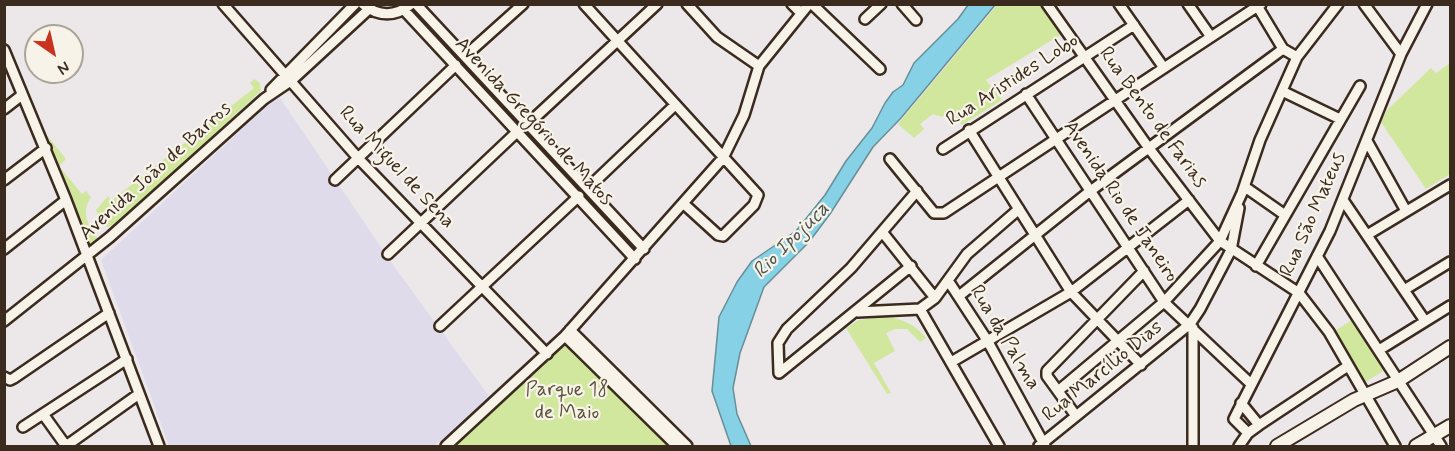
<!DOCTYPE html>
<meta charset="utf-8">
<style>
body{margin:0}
#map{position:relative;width:1455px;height:451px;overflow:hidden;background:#ece8e9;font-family:Mynerve,sans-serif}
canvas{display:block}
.frame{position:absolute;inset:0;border:6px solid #3b2a1e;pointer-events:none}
.north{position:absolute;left:24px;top:24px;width:60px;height:60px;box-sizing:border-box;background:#f7f3e8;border:2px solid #aca397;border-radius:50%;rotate:146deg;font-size:16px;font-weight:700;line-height:24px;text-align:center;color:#3b2a1e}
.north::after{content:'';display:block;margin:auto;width:21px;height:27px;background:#c8321e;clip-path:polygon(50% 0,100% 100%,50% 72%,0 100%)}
</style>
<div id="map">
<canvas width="1455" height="451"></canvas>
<div class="frame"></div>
<div class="north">N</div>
</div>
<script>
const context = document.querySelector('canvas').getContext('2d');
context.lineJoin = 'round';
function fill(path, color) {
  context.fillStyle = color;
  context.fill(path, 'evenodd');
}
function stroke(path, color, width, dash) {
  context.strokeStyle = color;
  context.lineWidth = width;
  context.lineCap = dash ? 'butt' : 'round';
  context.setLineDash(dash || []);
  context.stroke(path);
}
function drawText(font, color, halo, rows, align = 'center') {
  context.font = font + ' Mynerve,sans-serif';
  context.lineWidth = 4.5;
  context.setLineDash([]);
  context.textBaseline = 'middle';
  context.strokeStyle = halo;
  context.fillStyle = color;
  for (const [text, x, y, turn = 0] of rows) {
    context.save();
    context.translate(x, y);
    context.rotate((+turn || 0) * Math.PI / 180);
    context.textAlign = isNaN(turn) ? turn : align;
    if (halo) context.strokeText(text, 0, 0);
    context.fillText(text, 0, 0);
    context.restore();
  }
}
const built = new Path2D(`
 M 280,98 L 391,262 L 491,399 L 434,446 L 169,446 L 101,260 L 270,103 Z`);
const green = new Path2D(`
 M 997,5 L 1041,5 L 1062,34 L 986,80 L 1002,100 L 962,125 L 949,112 L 942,117 L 933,114 L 920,124 L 924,129 L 914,138 L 898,124 Z
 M 1450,63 L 1450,174 L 1426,189 L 1381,122 L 1387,110 L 1431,68 L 1436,73 Z
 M 254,79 L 260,83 L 261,91 L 116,225 L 108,227 L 101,224 L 96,210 L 108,196 L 111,201 L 254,88 L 250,83 Z
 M 41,128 L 66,159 L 59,166 L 82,194 L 86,191 L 91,197 C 80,213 89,227 99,241 L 90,249 L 87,248 L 39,129 Z
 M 884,317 C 902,318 915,324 926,338 L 920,342 L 907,329 L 895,329 L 886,333 L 895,351 L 874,363 L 891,393 L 887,394 L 846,328 L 859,320 Z
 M 1355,318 L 1387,369 L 1362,384 L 1330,334 Z
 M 568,341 L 675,446 L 450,446 Z`);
const water = new Path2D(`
 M 968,5 L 995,5 L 901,118 L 873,147 L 830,214 L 809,242 L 764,287 L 740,353 L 733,388 L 737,414 L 751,446 L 731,446 L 712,391 L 719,317 L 737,282 L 752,261 L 796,231 L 825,195 L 846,161 L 872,128 L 885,103 L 893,92 L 903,85 L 914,63 L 958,19 Z`);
const minor = new Path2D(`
 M 223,4 L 358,158 L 547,354
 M 363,4 C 378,17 396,17 411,4
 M 416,4 L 644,249
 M 584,4 L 758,195 L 754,205 L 723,236 L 718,235 L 684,204
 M 687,4 L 717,37 L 759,66
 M 792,4 L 801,13
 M 812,4 L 880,69
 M 902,4 L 916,20
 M 1047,4 L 1148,147 L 1220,241 L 1299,293 L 1329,332 L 1395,446
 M 1119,4 L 1164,68
 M 1188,4 L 1211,37
 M 1256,4 L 1283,49 L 1297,57
 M 1364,4 L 1401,54
 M 404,10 L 635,259
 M 865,19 L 881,4
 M 4,50 L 66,200 L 159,446
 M 465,56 L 523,4
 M 271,90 L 355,4
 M 1282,91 L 1340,119
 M 1026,94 L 1164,302 L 1251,384
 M 4,109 L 22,95
 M 528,124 L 657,4
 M 969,130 L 1071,292 L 1141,365
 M 1367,141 L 1406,211
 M 943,149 L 1134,25
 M 890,159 L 934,213 L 944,213 L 1261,4
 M 4,180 L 46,148
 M 335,180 L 456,65
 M 1245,187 L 1285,215
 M 588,188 L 675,105
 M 1343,200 L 1425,321
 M 883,233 L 935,298
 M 1367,235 L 1450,185
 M 4,249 L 66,200
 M 388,254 L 518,131
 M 1317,256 L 1441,446
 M 1256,266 L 1360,86
 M 949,282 L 987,340 L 1045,446
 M 1404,290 L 1450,262
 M 959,296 L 1089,192 L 1283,49
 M 920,309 L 999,446
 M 920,309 L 935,298 L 967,254 L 1019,209
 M 858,312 L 920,309
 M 4,321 L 110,237 L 264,99 L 292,80 L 369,9
 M 440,326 L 579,196
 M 570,330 L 687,446
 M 565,336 L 677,446
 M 1379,350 L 1450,306
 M 953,361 L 1071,292 L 1189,200
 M 779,373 L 778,343 L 787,329 L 851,268 L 917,191
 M 779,373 L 911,266
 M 4,377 L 10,380 L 14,378 L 109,313
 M 1058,391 L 1164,302 L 1220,241 L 1242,193 L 1260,140 L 1297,57 L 1338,4
 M 1241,403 L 1259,425
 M 43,414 L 66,446 L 139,394
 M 1076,416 L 1047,376 L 1047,371 L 1144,271
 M 23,427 L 127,359
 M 1248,433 L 1234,419 L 1237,413 L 1330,231 L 1401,54 L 1427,4
 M 446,446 L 565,336 L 723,158 L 744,115 L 759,66 L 809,4
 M 1039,446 L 1190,324 L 1200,309 L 1231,250 L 1239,208
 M 1193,446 L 1193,328
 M 1239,446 L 1248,433 L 1259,425 L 1348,366`);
const major = new Path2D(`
 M 1277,446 L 1354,400 L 1398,381 L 1450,347
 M 1416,446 L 1450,426`);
const streetNames = [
 ["Rua Aristides Lobo",1013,81,-33],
 ["Rua Bento de Farias",1152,118,54],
 ["Avenida Gregório de Matos",533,122,47],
 ["Rua Miguel de Sena",396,168,47],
 ["Avenida João de Barros",156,172,-42],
 ["Avenida Rio de Janeiro",1120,202,56],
 ["Rua São Mateus",1314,215,-66],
 ["Rua da Palma",1004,338,59],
 ["Rua Marcílio Dias",1103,372,-39]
];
const parkNames = [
 ["Parque 18",567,391],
 ["de Maio",567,414]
];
const waterNames = [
 ["Rio Ipojuca",792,241,-45]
];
fill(built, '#dfdbea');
fill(green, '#d0e79d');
fill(water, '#86d1e6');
stroke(water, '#688e96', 1.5);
stroke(minor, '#3b2a1e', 14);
stroke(major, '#3b2a1e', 16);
stroke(minor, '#f7f3e8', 9);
stroke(major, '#f7f3e8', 12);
drawText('20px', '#3b2a1e', '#f7f3e8', streetNames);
drawText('20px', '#595037', '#f7f3e8', parkNames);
drawText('italic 21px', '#4e5450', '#f7f3e8', waterNames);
</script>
